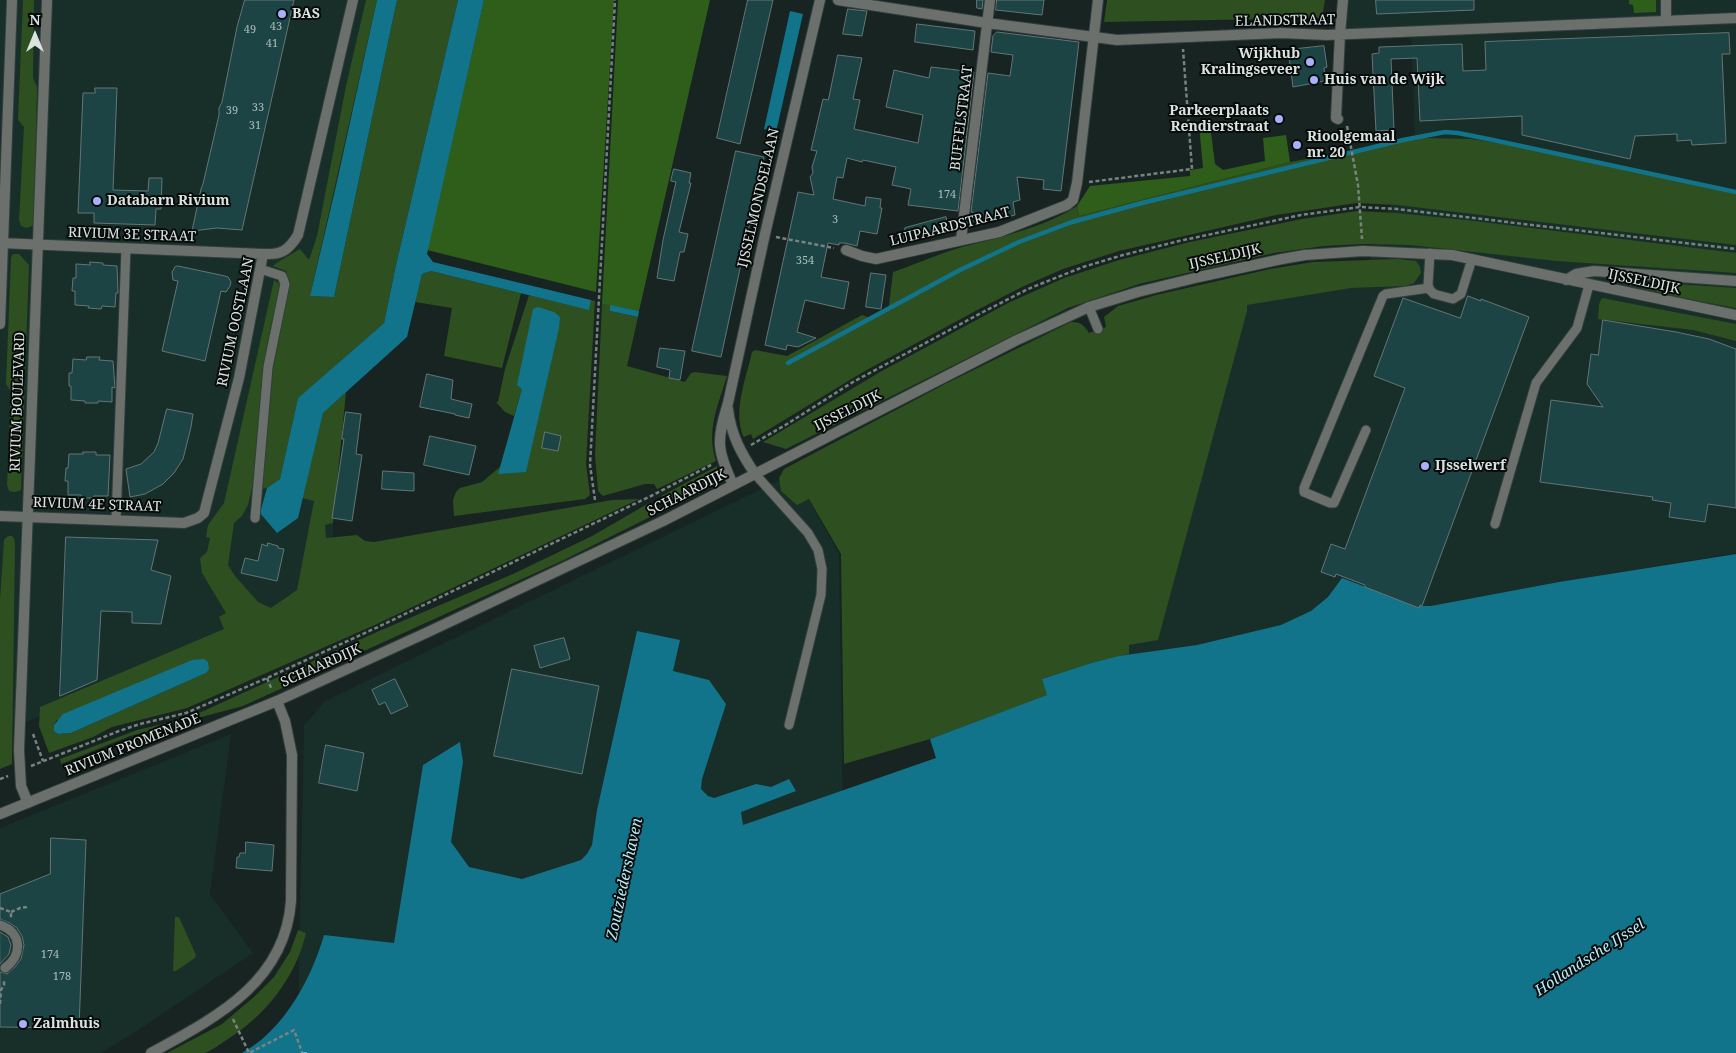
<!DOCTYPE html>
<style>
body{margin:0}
#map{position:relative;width:1736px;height:1053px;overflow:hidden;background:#172421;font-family:"Noto Serif",serif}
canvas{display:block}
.north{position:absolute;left:10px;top:10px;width:50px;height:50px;-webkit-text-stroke:4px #070c0b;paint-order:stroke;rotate:0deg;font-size:14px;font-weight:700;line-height:20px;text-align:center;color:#dbe3e1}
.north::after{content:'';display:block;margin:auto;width:18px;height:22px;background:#dbe3e1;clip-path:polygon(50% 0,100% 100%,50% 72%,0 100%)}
</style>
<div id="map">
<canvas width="1736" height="1053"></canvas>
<div class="north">N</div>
</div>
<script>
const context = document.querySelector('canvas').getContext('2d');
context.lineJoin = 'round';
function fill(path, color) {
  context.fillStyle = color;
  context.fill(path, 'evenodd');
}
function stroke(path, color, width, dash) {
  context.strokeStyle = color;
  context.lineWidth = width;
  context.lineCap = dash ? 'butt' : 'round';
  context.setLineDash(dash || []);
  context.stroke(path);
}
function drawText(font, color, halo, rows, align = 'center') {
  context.font = font + ' "Noto Serif",serif';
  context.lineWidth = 4;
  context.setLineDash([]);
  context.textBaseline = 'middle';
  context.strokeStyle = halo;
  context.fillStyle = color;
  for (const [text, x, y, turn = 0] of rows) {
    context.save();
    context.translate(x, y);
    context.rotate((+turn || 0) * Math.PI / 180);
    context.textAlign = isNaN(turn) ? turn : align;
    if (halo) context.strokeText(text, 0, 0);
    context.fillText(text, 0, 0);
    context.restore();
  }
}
const built = new Path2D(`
 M 0,0 L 392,0 L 337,243 L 332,595 L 0,733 Z
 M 1343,0 L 1736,0 L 1736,553 L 1608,574 L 1511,593 L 1110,714 L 1204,310 L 1361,281 L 1415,140 L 1411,32 L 1340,34 Z
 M 794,473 L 839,554 L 843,811 L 298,1016 L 304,725 L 325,701 Z
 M 231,734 L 210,894 L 253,953 L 143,1027 L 101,1053 L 0,1053 L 0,828 Z`);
const green = new Path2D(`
 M 23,0 L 34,0 L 33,78 L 37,87 L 34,225 L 27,228 L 21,226 L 19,220 L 24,127 L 18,120 Z
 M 366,0 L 377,0 L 310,296 L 334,297 L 397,0 L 458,0 L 396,265 L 384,323 L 298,398 L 280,479 L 267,488 L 262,489 L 273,368 L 290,283 L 286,271 L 273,266 L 278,262 L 300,249 L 309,260 L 317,236 L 346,86 Z
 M 1107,0 L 1325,0 L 1322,18 L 1104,22 Z
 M 1421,138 L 1472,139 L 1582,157 L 1736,192 L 1736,245 L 1397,205 L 1357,203 L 1276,215 L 1119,251 L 1063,269 L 1024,286 L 981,308 L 863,372 L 753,439 L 751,434 L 744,437 L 743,436 C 733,409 746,379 752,352 L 755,350 L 787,356 L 862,315 L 871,318 L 886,311 L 889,305 L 893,272 C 916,264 938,254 962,247 C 1000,237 1043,228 1077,206 L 1079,216 L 1290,162 Z
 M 1357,211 L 1396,213 L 1466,220 L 1736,253 L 1736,273 L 1556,261 L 1410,245 L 1364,244 L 1324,246 L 1274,253 L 1139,284 L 1068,308 L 786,449 L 763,442 L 880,372 L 1008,303 L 1064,278 L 1119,260 L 1190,242 L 1302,219 Z
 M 13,254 L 19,254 L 29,265 L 21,490 L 15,492 L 9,491 L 7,485 L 11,392 L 6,384 L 11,258 Z
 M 1397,259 L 1416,261 L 1420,267 L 1421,273 L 1414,283 L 1405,286 L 1351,288 L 1247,305 L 1247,311 L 1158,640 L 1129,645 L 1129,654 L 1091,663 L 1042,679 L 1048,695 L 930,739 L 844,764 L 841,554 L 809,499 L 797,505 L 781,491 L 779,478 L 784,469 L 945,384 L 1071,322 C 1081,322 1084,325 1089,333 L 1106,327 L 1104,317 L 1118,306 L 1156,295 L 1270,269 L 1313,262 Z
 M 431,271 L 521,293 L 502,368 L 444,356 L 452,308 L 415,302 L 422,274 Z
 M 274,280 L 280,284 L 281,292 L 271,325 L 263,368 L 253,484 L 248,505 L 242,516 L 234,523 L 228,565 L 235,576 L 258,602 L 271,608 L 297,590 L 314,501 L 302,498 L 323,413 L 346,392 L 333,523 L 325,525 L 326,538 L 357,535 L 365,541 L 374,542 L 612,500 L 639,499 L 377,624 L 187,708 L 112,727 L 93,737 L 49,753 L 39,726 L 40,707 L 224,629 L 219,617 L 226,613 L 202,573 L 200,558 L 207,552 L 210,538 L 206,537 L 208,525 L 224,503 ZM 206,673 L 71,733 L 58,734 L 54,731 L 54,725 L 57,720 Z
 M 1630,281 L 1736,288 L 1736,308 L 1679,297 L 1624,284 Z
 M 529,295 L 588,309 L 591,300 L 595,301 L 586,464 L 590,495 L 585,499 L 454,516 L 453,500 L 456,492 L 460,488 L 482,482 L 501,466 L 499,474 L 522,389 L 514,416 L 505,412 L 496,402 L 498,402 L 505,369 Z
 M 1602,298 L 1736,324 L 1736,341 L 1693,330 L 1598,319 L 1599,304 Z
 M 602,304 L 610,305 L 610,311 L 638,317 L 627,366 L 685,382 L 691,373 L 695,372 L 727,376 C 718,406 706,430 716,461 L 657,489 L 654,484 L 645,484 L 603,496 L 598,491 L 595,455 Z
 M 717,466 C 719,490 687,499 669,508 L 663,505 L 661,496 Z
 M 649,503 L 652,516 L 564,560 L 243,706 L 130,736 L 61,764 L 60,759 L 137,730 L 188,718 L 379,631 L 513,574 L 592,536 Z
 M 8,536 L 12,536 L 14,538 L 15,544 L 12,764 L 0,769 L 0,600 L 4,540 Z
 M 175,917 L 179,917 L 196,955 L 195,958 L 176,971 L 173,971 Z
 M 298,930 L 306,933 C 296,978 264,1017 225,1041 C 219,1045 212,1050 205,1053 C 194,1053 178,1053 167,1053 L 222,1024 L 255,996 L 274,977 L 290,952 Z`);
const forest = new Path2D(`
 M 484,0 L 614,0 L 596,292 L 427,250 Z
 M 618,0 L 710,0 L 639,311 L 602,304 Z
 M 1629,0 L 1656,0 L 1656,12 L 1634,13 L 1633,5 L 1629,4 Z
 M 1199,125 L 1210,125 L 1215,164 L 1223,170 L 1265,161 L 1263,138 L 1286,135 L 1290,162 L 1079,216 L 1077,206 L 1090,186 L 1190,176 L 1190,170 L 1203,168 Z`);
const water = new Path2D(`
 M 377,0 L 397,0 L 334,297 L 310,296 L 336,186 Z
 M 458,0 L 484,0 L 427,254 L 433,262 L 591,300 L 589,310 L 431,271 L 422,274 L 407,337 L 323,413 L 298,518 L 277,533 L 260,513 L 267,488 L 280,479 L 298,398 L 384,323 L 396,265 Z
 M 790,11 L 803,14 L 776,132 L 764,129 Z
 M 610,305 L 639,311 L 638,317 L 610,311 Z
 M 538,307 L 554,312 L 560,317 L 559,328 L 526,472 L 498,474 L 522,389 L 517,385 L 533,309 Z
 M 1736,554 L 1736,1053 L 242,1053 C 248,1049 255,1045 261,1040 C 292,1014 313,973 324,935 L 394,943 L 423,765 L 460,742 L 463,762 L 451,842 L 469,867 L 522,879 L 581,860 L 587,854 L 592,845 L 597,810 L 637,631 L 680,640 L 673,671 L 709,680 L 726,704 L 702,779 L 701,789 L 708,796 L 714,798 L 756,784 L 771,787 L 789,779 L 796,791 L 741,812 L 743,825 L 936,758 L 930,739 L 1047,695 L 1042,679 L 1091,663 L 1119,656 L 1197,645 L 1281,625 L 1311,611 L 1328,597 L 1342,578 L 1416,606 L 1431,606 L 1559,582 Z
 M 204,659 L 208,662 L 209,669 L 206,673 L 71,733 L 58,734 L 54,731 L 54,725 L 63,714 L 192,660 Z`);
const stream = new Path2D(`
 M 788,363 L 958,271 L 1019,242 L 1072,222 L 1142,203 L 1403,140 L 1445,132 L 1458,133 L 1493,140 L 1736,192`);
const ferry = new Path2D(`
 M 301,1053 L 310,1053`);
const building = new Path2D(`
 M 245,0 L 294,0 L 242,230 L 217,228 L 192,231 L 201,189 L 203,184 L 219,115 L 219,108 L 222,102 L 237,27 Z
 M 748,0 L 773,0 L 740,144 L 717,138 Z
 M 977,0 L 983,0 L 982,9 L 977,8 Z
 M 997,0 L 1044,0 L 1042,15 L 996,10 Z
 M 1376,0 L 1474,0 L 1474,10 L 1377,14 Z
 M 848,9 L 867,11 L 862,36 L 843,34 Z
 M 917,24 L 975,31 L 973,50 L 915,42 Z
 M 997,32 L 1079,42 L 1061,191 L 1043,189 L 1044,180 L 1017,177 L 1020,200 L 1013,202 L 1015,215 L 971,226 L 973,212 L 971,212 L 988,73 L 1010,76 L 1013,55 L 991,52 L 993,36 Z
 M 1729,33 L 1730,54 L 1722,54 L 1726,143 L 1692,145 L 1691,140 L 1677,141 L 1677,134 L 1635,136 L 1630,159 L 1522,135 L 1522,116 L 1420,121 L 1417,58 L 1391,59 L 1394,130 L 1376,131 L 1372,54 L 1379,53 L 1379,47 L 1462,44 L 1463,71 L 1486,70 L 1485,42 Z
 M 1324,46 L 1327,67 L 1324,68 L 1325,81 L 1293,87 L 1288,50 Z
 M 838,55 L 862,58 L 853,99 L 860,100 L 854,129 L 918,143 L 923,115 L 886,107 L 894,70 L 929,78 L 931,67 L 974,72 L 958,211 L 908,205 L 911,189 L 892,185 L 896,167 L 863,160 L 862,162 L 847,158 L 843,178 L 837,177 L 833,199 L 865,206 L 866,197 L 881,199 L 880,208 L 882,208 L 877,234 L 860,231 L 857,246 L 845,243 L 839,243 L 839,245 L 828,243 L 821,277 L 849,282 L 844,309 L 805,300 L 797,332 L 816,338 L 798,347 L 787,345 L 786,350 L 765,345 L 798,192 L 814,195 L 810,177 L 813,173 L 812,167 L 817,151 L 811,150 L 823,99 L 828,100 Z
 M 95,88 L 117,88 L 113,190 L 148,191 L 149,178 L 162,178 L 161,209 L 156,209 L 155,225 L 94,223 L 94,213 L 78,213 L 83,93 L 95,93 Z
 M 736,151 L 764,157 L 721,357 L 692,351 Z
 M 674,169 L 691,173 L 689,183 L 691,183 L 679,232 L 688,234 L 684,252 L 680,252 L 674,281 L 657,278 L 663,240 L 676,182 L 671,181 Z
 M 946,217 L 949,232 L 902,243 L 905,228 Z
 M 90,262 L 103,263 L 103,265 L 117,266 L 118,293 L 116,293 L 115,307 L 102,306 L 101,309 L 88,308 L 89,306 L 75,305 L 75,291 L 72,291 L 73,278 L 76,278 L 76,264 L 90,265 Z
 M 178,266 L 225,276 L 228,277 L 231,282 L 230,286 L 226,292 L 221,291 L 205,361 L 162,351 L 178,281 L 173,280 L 172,272 L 175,267 Z
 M 871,273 L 886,275 L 881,309 L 866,307 Z
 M 1468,296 L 1481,301 L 1481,299 L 1529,317 L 1422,606 L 1420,605 L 1419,608 L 1365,587 L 1365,585 L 1336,574 L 1335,577 L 1321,572 L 1331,544 L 1345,549 L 1405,388 L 1374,376 L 1403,298 L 1460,318 Z
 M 1603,320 L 1676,332 L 1709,339 L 1736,349 L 1736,508 L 1708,504 L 1705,522 L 1669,517 L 1671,503 L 1652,500 L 1653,497 L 1540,482 L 1551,400 L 1603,407 L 1587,384 L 1591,354 L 1598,355 Z
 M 660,348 L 685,351 L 680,380 L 669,378 L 670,370 L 657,367 Z
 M 87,357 L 100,357 L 99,360 L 113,361 L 115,388 L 112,387 L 112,402 L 98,401 L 98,403 L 85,403 L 85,401 L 71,400 L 71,386 L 69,386 L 69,373 L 72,373 L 73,359 L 86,360 Z
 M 427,374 L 453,380 L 451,399 L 472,404 L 469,418 L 455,415 L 455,414 L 420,407 Z
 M 167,409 L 193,414 L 191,427 L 183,459 L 174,473 L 163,484 L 145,494 L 130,497 L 126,469 L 141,464 L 154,452 L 158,443 Z
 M 346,412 L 361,414 L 356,454 L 362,455 L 352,521 L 332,518 L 344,439 L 342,439 Z
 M 545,432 L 561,436 L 558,451 L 542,448 Z
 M 430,436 L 476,446 L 469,475 L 424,465 Z
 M 83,452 L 96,452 L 96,455 L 110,455 L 108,496 L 94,496 L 94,498 L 81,498 L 81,495 L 68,495 L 68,481 L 65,481 L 66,468 L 68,468 L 69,454 L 83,454 Z
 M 383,471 L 414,473 L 414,491 L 382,489 Z
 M 66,537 L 158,540 L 151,570 L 171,576 L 161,624 L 132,623 L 132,612 L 101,611 L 97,680 L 60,696 Z
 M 268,543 L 278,546 L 278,548 L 284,549 L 277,581 L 241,573 L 245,558 L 258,561 L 262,544 L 267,546 Z
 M 564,638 L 570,659 L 540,668 L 534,646 Z
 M 512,669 L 599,686 L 582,774 L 494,756 Z
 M 395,679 L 408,706 L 391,714 L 385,702 L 379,705 L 372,690 Z
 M 326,745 L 364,753 L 357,791 L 319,783 Z
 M 51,838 L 86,840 L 79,1028 L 0,1027 L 0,972 L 7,974 L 15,967 L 21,959 L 24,945 L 22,936 L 17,928 L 10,923 L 0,919 L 0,894 L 50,874 Z
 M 246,842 L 274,845 L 272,871 L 236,868 L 237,857 L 239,857 L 240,853 L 245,853 Z
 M 0,932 L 8,937 L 11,945 L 9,954 L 0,964 Z`);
const path = new Path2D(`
 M 1347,126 L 1358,185 L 1362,239
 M 1089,182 L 1192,169 L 1183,49
 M 776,237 L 834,248
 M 751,445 L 787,424 L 853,382 L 983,312 L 1028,289 L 1083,267 L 1123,255 L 1179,241 L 1301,215 L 1360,207 L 1397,209 L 1736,249
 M 595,500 L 590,465 L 615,0
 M 267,678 L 272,690
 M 33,734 L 43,761
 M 31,766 L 119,731 L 140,724 L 186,713 L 267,678 L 378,627 L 653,495 L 713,464
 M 0,779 L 8,776
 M 0,908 L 11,912 L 11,919
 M 11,912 L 20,908 L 27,907
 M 0,1004 L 1,990 L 4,985 L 4,979
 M 233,1019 L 249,1053 L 294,1030 L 302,1052`);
const service = new Path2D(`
 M 1430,253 L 1428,285 L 1430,290 L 1434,294 L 1453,299 L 1461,294 L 1472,259
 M 1089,307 L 1098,329
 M 1366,430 L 1334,503 L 1330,503 L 1304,492 L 1304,488 L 1383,296 L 1386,294 L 1429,288
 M 755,474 L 808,533 L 818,550 L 822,569 L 821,595 L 789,725
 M 255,518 L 268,367 L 285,284 L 282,276 L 260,269
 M 116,520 L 126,248
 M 1495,524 L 1536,383 L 1577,328 L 1589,285
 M 0,925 C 22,932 23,955 5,968`);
const minor = new Path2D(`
 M 838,0 L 987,23 L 1117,40 L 1281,33 L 1327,35 L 1736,18
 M 1666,0 L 1666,20
 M 1338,119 L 1336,118 L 1340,34 L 1343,0
 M 961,240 L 990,0
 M 0,243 L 263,254
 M 846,250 L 862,256 L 876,259 L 999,232 L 1067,205 L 1073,200 L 1077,183 L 1098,0
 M 0,516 L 184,523 L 198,518 L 204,513 L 239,378 L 263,254 C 281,255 288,251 298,235 L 353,0
 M 151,1053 C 215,1018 285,983 291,901 L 292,755 L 285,721 L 277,701`);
const tertiary = new Path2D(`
 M 1566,280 L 1576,274 L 1594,271 L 1736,281
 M 0,324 L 12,0
 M 728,409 C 731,435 741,453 755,474
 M 733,485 C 717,448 716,443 728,403 L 765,234 L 820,0
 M 28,803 L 21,786 L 19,750 L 47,0
 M 0,814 L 277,701 L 428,632 L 665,520 L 1017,340 L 1089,307 L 1138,292 L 1199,277 L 1282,259 L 1305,255 L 1363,251 L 1452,255 L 1736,315`);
const markers = [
 [282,14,5,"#a7b1fc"],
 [1310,62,5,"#a7b1fc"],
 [1314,80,5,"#a7b1fc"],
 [1279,119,5,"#a7b1fc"],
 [1297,145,5,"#a7b1fc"],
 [97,201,5,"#a7b1fc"],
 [1425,466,5,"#a7b1fc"],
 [23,1024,5,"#a7b1fc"]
];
const numberNames = [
 ["43",276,27],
 ["49",250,30],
 ["41",272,44],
 ["33",258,108],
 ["39",232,111],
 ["31",255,126],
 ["174",947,195],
 ["3",835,220],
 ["354",805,261],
 ["174",50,955],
 ["178",62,977]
];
const poiNames = [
 ["BAS",292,14],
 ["Wijkhub",1300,54,"right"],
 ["Kralingseveer",1300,70,"right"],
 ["Huis van de Wijk",1324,80],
 ["Parkeerplaats",1269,111,"right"],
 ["Rendierstraat",1269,127,"right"],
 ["Rioolgemaal",1307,137],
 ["nr. 20",1307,153],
 ["Databarn Rivium",107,201],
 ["IJsselwerf",1435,466],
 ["Zalmhuis",33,1024]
];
const streetNames = [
 ["ELANDSTRAAT",1285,21,-1],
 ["BUFFELSTRAAT",962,118,-83],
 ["IJSSELMONDSELAAN",759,198,-77],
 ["LUIPAARDSTRAAT",950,227,-14],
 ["RIVIUM 3E STRAAT",132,235,2],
 ["IJSSELDIJK",1225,257,-13],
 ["IJSSELDIJK",1644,282,12],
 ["RIVIUM OOSTLAAN",236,322,-78],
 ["RIVIUM BOULEVARD",18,402,-88],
 ["IJSSELDIJK",848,411,-27],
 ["SCHAARDIJK",687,493,-27],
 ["RIVIUM 4E STRAAT",97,505,2],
 ["SCHAARDIJK",321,666,-24],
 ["RIVIUM PROMENADE",133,745,-22]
];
const waterNames = [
 ["Zoutziedershaven",625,879,-78],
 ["Hollandsche IJssel",1590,958,-33]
];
fill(built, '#182e29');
fill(green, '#2e4f20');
fill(forest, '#2f5e1a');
fill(water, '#11748a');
stroke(stream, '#11748a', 4.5);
stroke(ferry, '#b8ebfa', 1, [6, 5]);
fill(building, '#1c4445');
stroke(building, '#647575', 1);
stroke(service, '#323f3c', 11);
stroke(minor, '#323f3c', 12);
stroke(tertiary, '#323f3c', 12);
stroke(path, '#788380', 2.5, [4, 2.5]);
stroke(service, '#6b706c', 9);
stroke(minor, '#6b706c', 10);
stroke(tertiary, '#6b706c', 10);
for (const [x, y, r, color] of markers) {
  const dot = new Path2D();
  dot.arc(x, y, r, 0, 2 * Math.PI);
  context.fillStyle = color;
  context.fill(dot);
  stroke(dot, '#070c0b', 2);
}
drawText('11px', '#abbbba', null, numberNames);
drawText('bold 14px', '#dbe3e1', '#070c0b', poiNames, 'left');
drawText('14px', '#dbe3e1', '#070c0b', streetNames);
drawText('italic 15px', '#b8ebfa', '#070c0b', waterNames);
</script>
